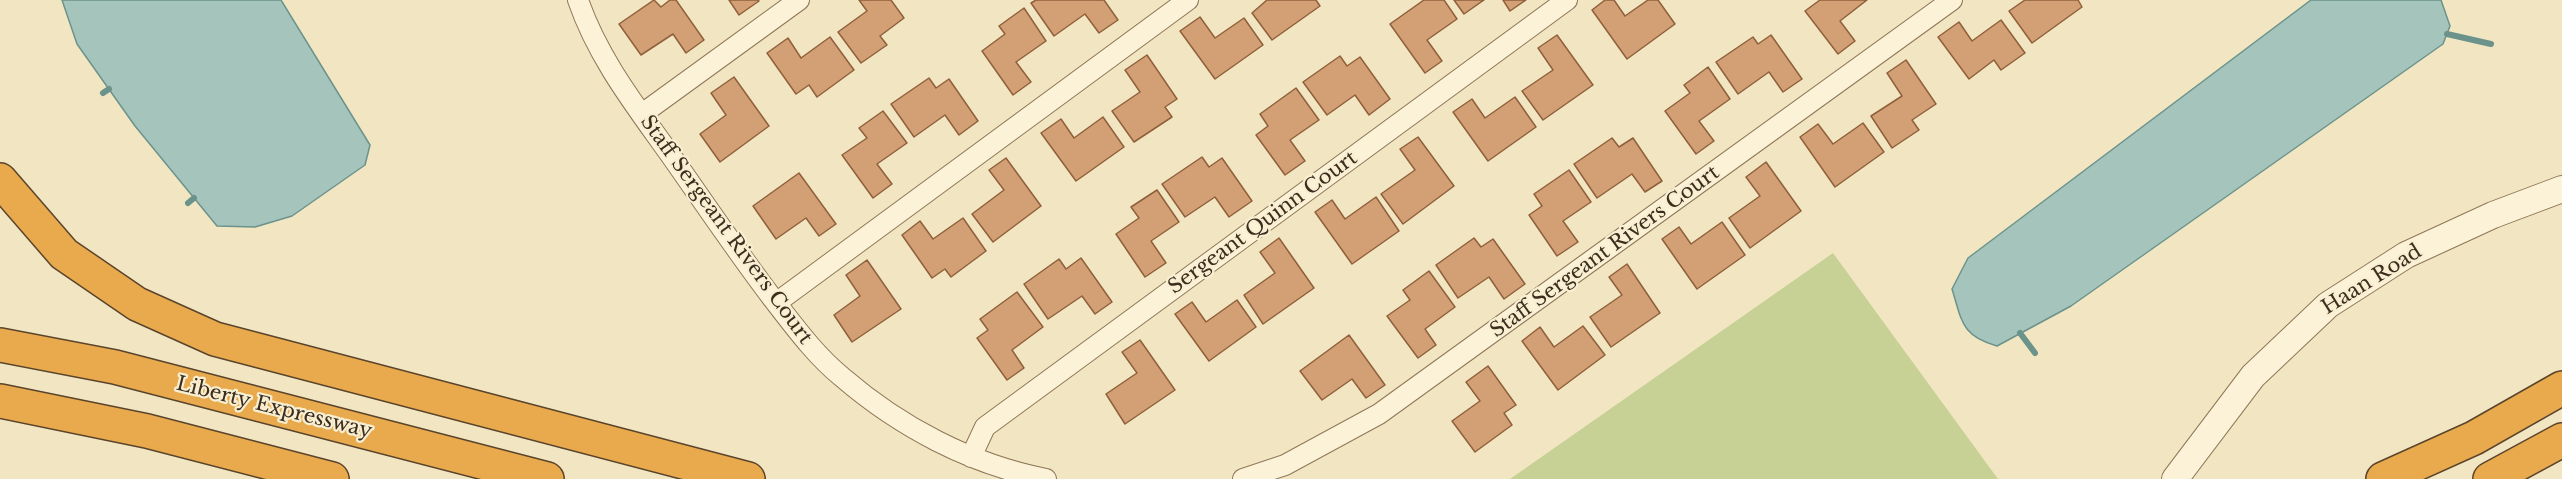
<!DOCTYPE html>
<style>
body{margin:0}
canvas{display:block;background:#f2e6c2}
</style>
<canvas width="2562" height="479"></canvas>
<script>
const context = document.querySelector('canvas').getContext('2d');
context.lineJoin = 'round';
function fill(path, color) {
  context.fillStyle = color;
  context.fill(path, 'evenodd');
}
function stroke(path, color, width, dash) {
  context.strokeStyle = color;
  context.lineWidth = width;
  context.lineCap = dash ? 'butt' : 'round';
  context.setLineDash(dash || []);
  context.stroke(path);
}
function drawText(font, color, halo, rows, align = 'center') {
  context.font = font + ' "Libre Baskerville",serif';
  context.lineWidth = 4.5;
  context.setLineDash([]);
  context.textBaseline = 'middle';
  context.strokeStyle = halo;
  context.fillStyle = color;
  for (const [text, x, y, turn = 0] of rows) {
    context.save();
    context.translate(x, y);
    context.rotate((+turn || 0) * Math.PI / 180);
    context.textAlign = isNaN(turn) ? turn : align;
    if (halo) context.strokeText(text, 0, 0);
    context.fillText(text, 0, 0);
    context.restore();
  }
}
const green = new Path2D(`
 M 1833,253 L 1998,479 L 1510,479 Z`);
const water = new Path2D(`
 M 62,0 L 281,0 L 370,145 L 365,165 L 292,216 L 255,227 L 217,226 L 135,126 L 77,44 Z
 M 2311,0 L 2441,0 L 2450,26 L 2443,44 L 2071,306 L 1997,346 C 1961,336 1962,321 1952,289 L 1968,258 Z`);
const stream = new Path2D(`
 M 2447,34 L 2491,44
 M 103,93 L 109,89
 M 188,203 L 194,198
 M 2020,333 L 2035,353`);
const building = new Path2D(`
 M 654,0 L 661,7 L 670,0 L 676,0 L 704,40 L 686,53 L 673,34 L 641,55 L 619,24 Z
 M 729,0 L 758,0 L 759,1 L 739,15 Z
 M 859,0 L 891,0 L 904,18 L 880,36 L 887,45 L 861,63 L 838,32 L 867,11 Z
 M 1036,0 L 1104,0 L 1118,20 L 1099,33 L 1085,14 L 1054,36 L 1031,3 Z
 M 1267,0 L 1316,0 L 1320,6 L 1272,40 L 1252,13 Z
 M 1424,0 L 1444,0 L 1457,19 L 1427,40 L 1442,61 L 1425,73 L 1390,24 Z
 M 1454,0 L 1484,0 L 1464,14 Z
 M 1503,0 L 1526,0 L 1510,11 Z
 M 1605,0 L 1614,0 L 1625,16 L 1648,0 L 1658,0 L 1675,24 L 1627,59 L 1592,10 Z
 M 1820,0 L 1867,0 L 1840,21 L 1855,41 L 1838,54 L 1805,11 Z
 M 2025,0 L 2078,0 L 2082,7 L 2032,43 L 2009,11 Z
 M 1024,8 L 1046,41 L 1016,62 L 1031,82 L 1013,95 L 982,51 L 1005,34 L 999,26 Z
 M 1200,17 L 1215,38 L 1244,18 L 1263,45 L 1215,79 L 1180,31 Z
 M 2001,20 L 2025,53 L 2001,70 L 1994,60 L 1969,79 L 1938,37 L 1959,22 L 1972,41 Z
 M 1557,35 L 1593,85 L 1543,120 L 1522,91 L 1553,70 L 1538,48 Z
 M 1771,35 L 1802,79 L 1783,92 L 1769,72 L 1738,94 L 1716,62 L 1753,37 L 1758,44 Z
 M 830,37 L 854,70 L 817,97 L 809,85 L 796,94 L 767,53 L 788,38 L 801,58 Z
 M 1147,55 L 1177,99 L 1165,107 L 1172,117 L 1134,142 L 1112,111 L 1140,92 L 1125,70 Z
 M 1340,56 L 1347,66 L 1360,57 L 1390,99 L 1369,115 L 1355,95 L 1327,115 L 1303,82 Z
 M 1906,60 L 1936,104 L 1912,120 L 1919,130 L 1892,148 L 1871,116 L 1902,96 L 1887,73 Z
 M 1708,67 L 1730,99 L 1699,121 L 1714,141 L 1696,154 L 1665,111 L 1690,93 L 1684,85 Z
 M 734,77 L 769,126 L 720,162 L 700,134 L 726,115 L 711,93 Z
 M 929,78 L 936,88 L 949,79 L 978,121 L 959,135 L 945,115 L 914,137 L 891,104 Z
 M 1296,88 L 1319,120 L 1290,140 L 1305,161 L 1285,175 L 1256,135 L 1268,126 L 1260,114 Z
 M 1515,97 L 1536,127 L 1488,161 L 1453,112 L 1472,99 L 1485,118 Z
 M 883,111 L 907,143 L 877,164 L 892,184 L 873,198 L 842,155 L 867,138 L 859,128 Z
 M 1103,117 L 1124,147 L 1076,181 L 1041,133 L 1061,119 L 1074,138 Z
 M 1863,123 L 1884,152 L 1835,187 L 1800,137 L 1818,124 L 1833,144 Z
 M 1418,137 L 1454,186 L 1403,224 L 1381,194 L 1415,170 L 1400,149 Z
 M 1612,138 L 1619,147 L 1633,138 L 1662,181 L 1645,192 L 1632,174 L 1597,198 L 1574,164 Z
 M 1202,157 L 1209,167 L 1222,158 L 1252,201 L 1229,217 L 1215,197 L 1185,217 L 1162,184 Z
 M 1006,158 L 1041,206 L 993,242 L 972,214 L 1004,190 L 989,170 Z
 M 1766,162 L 1801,211 L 1750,248 L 1729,218 L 1760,196 L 1746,177 Z
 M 1569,170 L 1591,202 L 1563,221 L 1578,242 L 1557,256 L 1529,215 L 1542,206 L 1534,194 Z
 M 799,173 L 836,224 L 819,236 L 806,218 L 776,239 L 753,206 Z
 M 1157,190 L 1179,222 L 1151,241 L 1166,263 L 1145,277 L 1116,234 L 1139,218 L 1131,207 Z
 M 1376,197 L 1399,231 L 1352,264 L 1315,212 L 1332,200 L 1345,219 Z
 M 963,218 L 986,251 L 951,277 L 945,269 L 932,278 L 902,235 L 920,221 L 933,239 Z
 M 1722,222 L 1745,255 L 1697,289 L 1662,239 L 1679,227 L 1691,244 Z
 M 1279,238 L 1314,288 L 1263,324 L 1244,295 L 1275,273 L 1260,252 Z
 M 1474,238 L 1481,247 L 1493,239 L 1525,284 L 1504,299 L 1489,277 L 1458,298 L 1436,265 Z
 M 1081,258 L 1112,302 L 1095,314 L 1082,296 L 1048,319 L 1024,284 L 1059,259 L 1066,269 Z
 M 867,260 L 901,309 L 852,342 L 834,315 L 860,296 L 846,275 Z
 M 1627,264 L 1660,313 L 1611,347 L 1590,317 L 1622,295 L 1609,277 Z
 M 1429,271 L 1455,307 L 1425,329 L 1436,345 L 1418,358 L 1387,316 L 1410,300 L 1403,290 Z
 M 1017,292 L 1043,327 L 1012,350 L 1024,368 L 1007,380 L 977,338 L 988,330 L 980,319 Z
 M 1237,300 L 1256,327 L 1209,361 L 1175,314 L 1192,302 L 1206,322 Z
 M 1583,326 L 1605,355 L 1558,390 L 1522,341 L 1540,327 L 1554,347 Z
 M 1349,335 L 1385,385 L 1366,398 L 1352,379 L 1322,400 L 1300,371 Z
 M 1140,340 L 1175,390 L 1125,424 L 1106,394 L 1137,373 L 1122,352 Z
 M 1488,366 L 1516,405 L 1504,413 L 1512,425 L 1475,452 L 1452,421 L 1480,401 L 1466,382 Z`);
const minor = new Path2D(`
 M 578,0 C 600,64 643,115 681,170 C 711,213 741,257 773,299 C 794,326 815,355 842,377 C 900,427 970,464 1046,479
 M 642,114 L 799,0
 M 776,303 L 1188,0
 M 971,457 L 985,427 L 1567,0
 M 1243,479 L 1285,465 L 1379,414 L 1952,0`);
const tertiary = new Path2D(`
 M 2175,479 L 2253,376 L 2328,305 L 2406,255 L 2493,215 L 2562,189`);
const motorway = new Path2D(`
 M 0,180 L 64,254 L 137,304 L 215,339 L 748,479
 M 0,345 L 115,367 L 547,479
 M 0,401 L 147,431 L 332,479
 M 2383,479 L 2474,438 L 2562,388
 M 2490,479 L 2562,440`);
const streetNames = [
 ["Sergeant Quinn Court",1263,223,-36],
 ["Staff Sergeant Rivers Court",726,230,54],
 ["Staff Sergeant Rivers Court",1605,252,-36],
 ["Haan Road",2372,280,-32],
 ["Liberty Expressway",274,408,14]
];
fill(green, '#c8d195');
fill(water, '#a5c4bc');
stroke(water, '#6b938b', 1.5);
stroke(stream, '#6b938b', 6);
fill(building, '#d3a075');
stroke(building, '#8f603b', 1.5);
stroke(minor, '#8e7758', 22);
stroke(tertiary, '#8e7758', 28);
stroke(motorway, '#5b442c', 36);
stroke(minor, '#fcf2d7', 20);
stroke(tertiary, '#fcf2d7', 26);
stroke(motorway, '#e8aa4c', 33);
drawText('20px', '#3c2d1d', '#f8efd3', streetNames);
</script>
